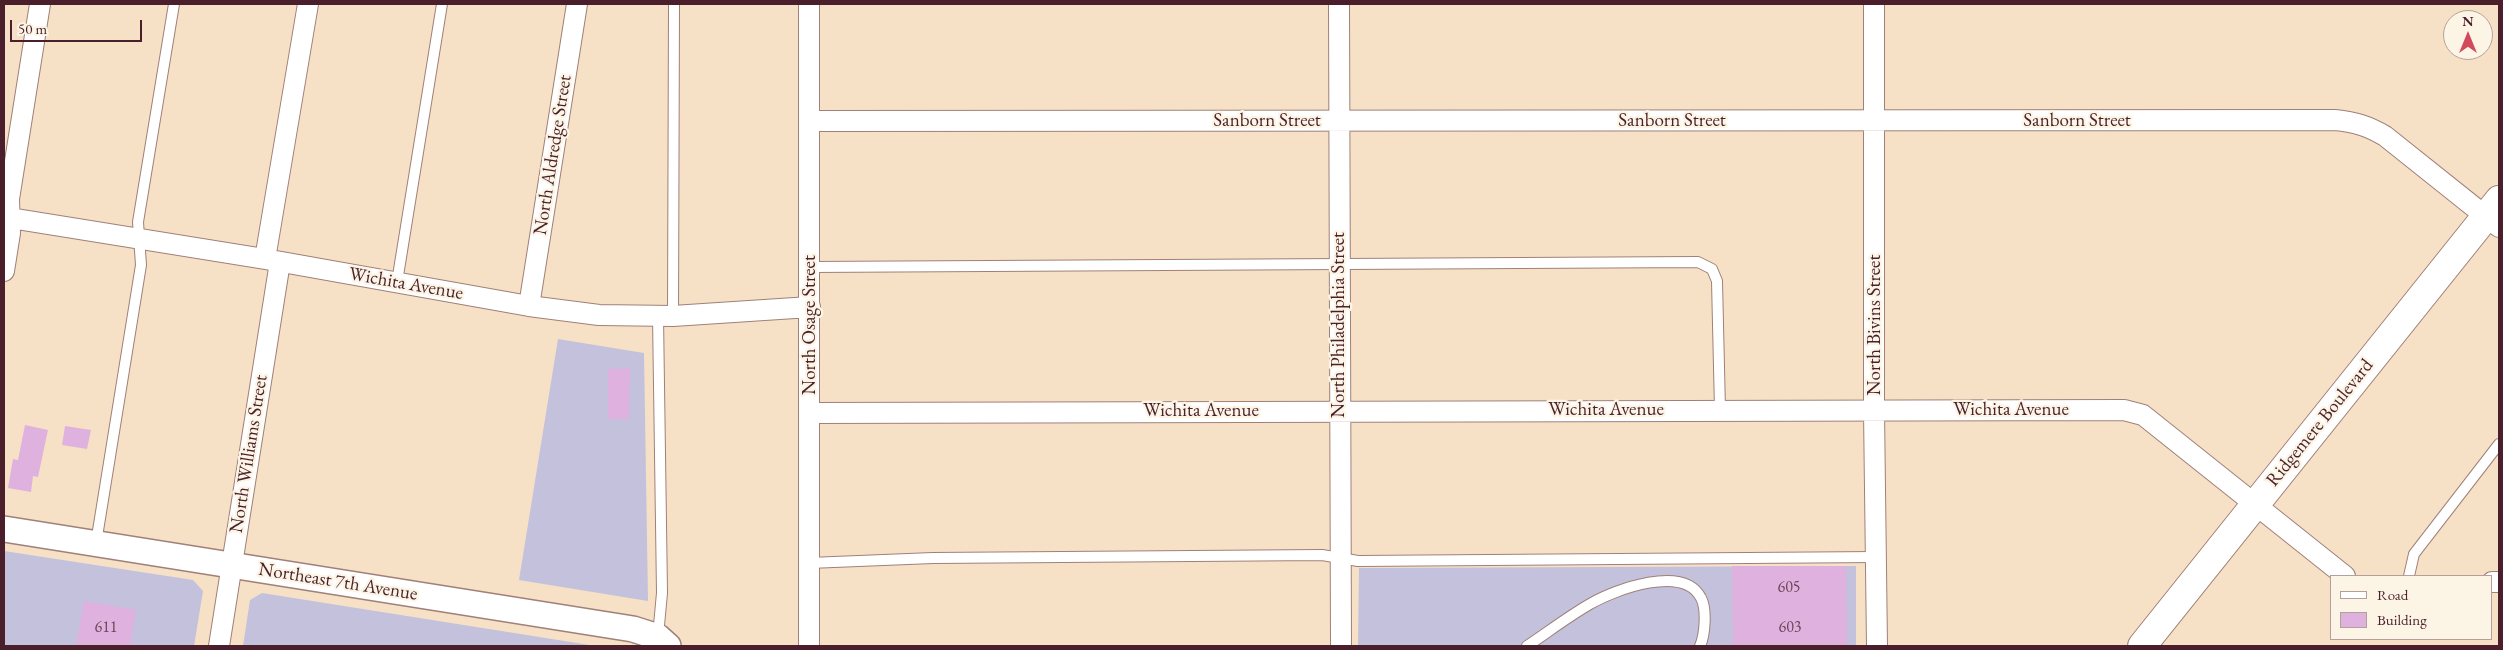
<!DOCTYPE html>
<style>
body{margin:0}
#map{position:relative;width:2503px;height:650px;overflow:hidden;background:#f6e1c7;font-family:"EB Garamond",serif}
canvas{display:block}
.frame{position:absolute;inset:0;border:5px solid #4a1f2b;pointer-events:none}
.legend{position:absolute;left:2330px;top:575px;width:162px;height:65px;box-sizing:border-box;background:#fcf5e5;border:1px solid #b59f9b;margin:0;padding:6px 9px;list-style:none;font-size:15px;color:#4a1f2b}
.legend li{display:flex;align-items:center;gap:10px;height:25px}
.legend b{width:25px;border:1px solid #b59f9b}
.north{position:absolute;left:2443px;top:10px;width:50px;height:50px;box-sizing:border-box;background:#fcf5e5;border:1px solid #b59f9b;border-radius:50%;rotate:0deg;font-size:14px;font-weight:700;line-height:20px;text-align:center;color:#4a1f2b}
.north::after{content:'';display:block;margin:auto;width:18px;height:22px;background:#d1495b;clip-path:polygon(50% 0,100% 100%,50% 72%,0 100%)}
.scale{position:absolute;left:10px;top:20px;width:132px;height:22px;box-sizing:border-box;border:2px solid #4a1f2b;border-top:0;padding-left:6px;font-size:15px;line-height:18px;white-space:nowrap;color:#4a1f2b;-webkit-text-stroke:4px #fcf5e5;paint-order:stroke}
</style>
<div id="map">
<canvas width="2503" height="650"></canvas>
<div class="frame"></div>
<ul class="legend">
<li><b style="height:6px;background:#fff"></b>Road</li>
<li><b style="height:14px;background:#dfb1df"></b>Building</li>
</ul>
<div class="north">N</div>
<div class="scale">50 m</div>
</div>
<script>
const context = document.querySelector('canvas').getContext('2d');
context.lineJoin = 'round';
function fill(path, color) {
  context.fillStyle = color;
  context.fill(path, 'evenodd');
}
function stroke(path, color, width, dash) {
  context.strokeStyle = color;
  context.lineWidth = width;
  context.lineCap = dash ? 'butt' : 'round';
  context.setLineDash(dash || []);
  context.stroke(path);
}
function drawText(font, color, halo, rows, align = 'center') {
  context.font = font + ' "EB Garamond",serif';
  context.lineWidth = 4.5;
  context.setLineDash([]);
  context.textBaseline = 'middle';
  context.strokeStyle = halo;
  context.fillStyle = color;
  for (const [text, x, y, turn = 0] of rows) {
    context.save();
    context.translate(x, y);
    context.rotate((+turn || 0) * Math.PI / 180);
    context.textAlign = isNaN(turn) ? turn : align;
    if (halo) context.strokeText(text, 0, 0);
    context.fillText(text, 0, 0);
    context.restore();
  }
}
const industrial = new Path2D(`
 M 558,339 L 644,353 L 648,601 L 519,580 Z
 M 4,551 L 193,580 L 203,591 L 194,646 L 4,646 Z
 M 1856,566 L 1856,646 L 1358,646 L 1359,568 Z
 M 262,593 L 596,646 L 243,646 L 250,600 Z`);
const building = new Path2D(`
 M 630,368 L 629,419 L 608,419 L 608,369 Z
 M 25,425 L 48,430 L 38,477 L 33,476 L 31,492 L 8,488 L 13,459 L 18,460 Z
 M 65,426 L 91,430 L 87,449 L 62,445 Z
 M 1732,566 L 1846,566 L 1847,646 L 1733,646 Z
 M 84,601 L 136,610 L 130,646 L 76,646 Z`);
const service = new Path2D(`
 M 810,267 L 1698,262 L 1712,269 L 1717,281 L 1720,410
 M 397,282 L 442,4
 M 673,316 L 674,4
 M 96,543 L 141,265 L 138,222 L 174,4
 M 809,563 L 933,558 L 1322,555 L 1358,561 L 1877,557
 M 2409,576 L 2414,554 L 2499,444
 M 658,636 L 662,593 L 658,316
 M 1527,646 C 1548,632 1569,616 1590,604 C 1616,589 1684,564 1701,598 C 1707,609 1705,635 1700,646`);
const minor = new Path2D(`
 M 809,4 L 809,646
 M 1339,4 L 1341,646
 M 1874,4 L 1874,411 L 1877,646
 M 810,121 L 2335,120 C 2355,122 2368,126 2385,136 L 2499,227
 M 4,217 L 265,259 L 529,306 L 599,315 L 673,316 L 810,307
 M 265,259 L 308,4
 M 4,271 L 10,233 L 9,199 L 40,4
 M 529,306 L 577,4
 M 810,413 L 2124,410 L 2143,415 L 2345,576
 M 2492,582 L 2499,582
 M 219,646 L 280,262`);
const tertiary = new Path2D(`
 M 4,529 L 633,629 L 658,637 L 668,646`);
const secondary = new Path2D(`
 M 2142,646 L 2499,200`);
const numberNames = [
 ["605",1789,588],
 ["611",106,628],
 ["603",1790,628]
];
const streetNames = [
 ["Sanborn Street",1267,121],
 ["Sanborn Street",1672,121],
 ["Sanborn Street",2077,121],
 ["North Aldredge Street",553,155,-81],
 ["Wichita Avenue",406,284,10],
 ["North Osage Street",810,325,-90],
 ["North Philadelphia Street",1339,325,-90],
 ["North Bivins Street",1875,325,-90],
 ["Wichita Avenue",1606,410],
 ["Wichita Avenue",2011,410],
 ["Wichita Avenue",1201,411],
 ["Ridgemere Boulevard",2320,423,-51],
 ["North Williams Street",249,454,-81],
 ["Northeast 7th Avenue",338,582,9]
];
fill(industrial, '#c3c1db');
fill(building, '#dfb1df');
stroke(service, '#a08079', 12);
stroke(minor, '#a08079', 22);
stroke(tertiary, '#a08079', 28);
stroke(secondary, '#a08079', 30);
stroke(service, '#fff', 10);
stroke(minor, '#fff', 20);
stroke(tertiary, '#fff', 25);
stroke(secondary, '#fff', 28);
drawText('16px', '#6f4458', null, numberNames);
drawText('19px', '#4a1f2b', '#fcf5e5', streetNames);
</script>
